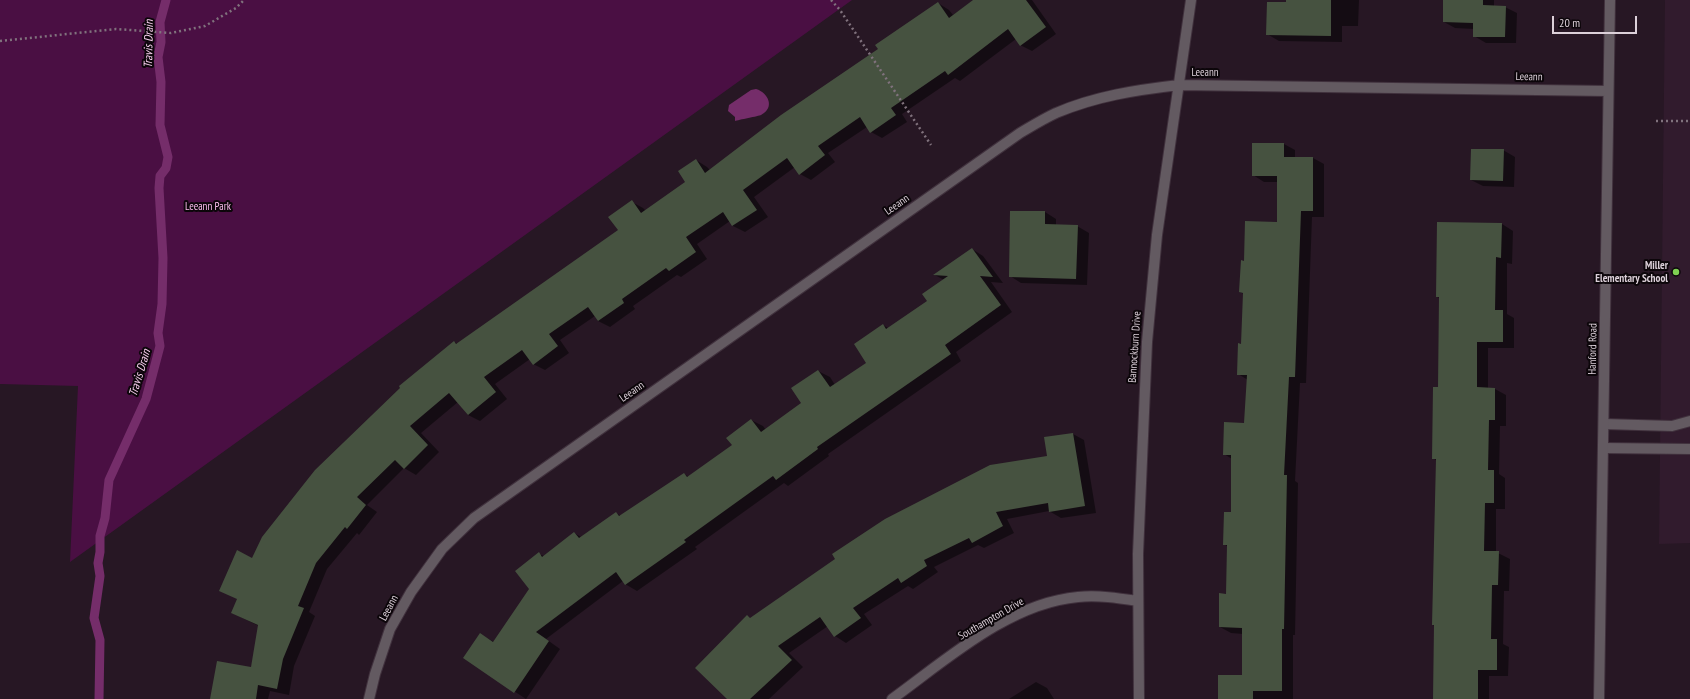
<!DOCTYPE html>
<style>
body{margin:0}
#map{position:relative;width:1690px;height:699px;overflow:hidden;background:#271724;font-family:"PT Sans Narrow",sans-serif}
canvas{display:block}
.scale{position:absolute;left:1552px;top:16px;width:85px;height:18px;box-sizing:border-box;border:2px solid #dcd0d9;border-top:0;padding-left:5px;font-size:12px;line-height:14px;white-space:nowrap;color:#dcd0d9;-webkit-text-stroke:3px #0c060a;paint-order:stroke}
</style>
<div id="map">
<canvas width="1690" height="699"></canvas>
<div class="scale">20 m</div>
</div>
<script>
const context = document.querySelector('canvas').getContext('2d');
context.lineJoin = 'round';
function fill(path, color) {
  context.fillStyle = color;
  context.fill(path, 'evenodd');
}
function stroke(path, color, width, dash) {
  context.strokeStyle = color;
  context.lineWidth = width;
  context.lineCap = dash ? 'butt' : 'round';
  context.setLineDash(dash || []);
  context.stroke(path);
}
function drawText(font, color, halo, rows, align = 'center') {
  context.font = font + ' "PT Sans Narrow",sans-serif';
  context.lineWidth = 4;
  context.setLineDash([]);
  context.textBaseline = 'middle';
  context.strokeStyle = halo;
  context.fillStyle = color;
  for (const [text, x, y, turn = 0] of rows) {
    context.save();
    context.translate(x, y);
    context.rotate((+turn || 0) * Math.PI / 180);
    context.textAlign = isNaN(turn) ? turn : align;
    if (halo) context.strokeText(text, 0, 0);
    context.fillText(text, 0, 0);
    context.restore();
  }
}
const built = new Path2D(`
 M 1665,0 L 1690,0 L 1690,543 L 1659,544 Z`);
const green = new Path2D(`
 M 0,0 L 852,0 L 70,562 L 78,386 L 0,384 Z`);
const water = new Path2D(`
 M 756,89 C 769,93 775,108 761,115 C 759,116 738,120 735,121 L 735,117 L 728,111 L 729,105 L 751,90 Z`);
const shadow = new Path2D(`
 M 975,0 L 1032,0 L 1056,34 L 1032,51 L 1020,45 L 1016,39 L 960,81 L 955,78 L 902,114 L 907,122 L 882,138 L 871,132 L 867,127 L 828,153 L 835,162 L 811,180 L 800,174 L 795,167 L 754,197 L 768,217 L 745,232 L 733,226 L 730,221 L 697,244 L 707,259 L 681,277 L 677,275 L 633,306 L 635,309 L 610,327 L 598,321 L 595,316 L 560,340 L 569,353 L 545,370 L 533,364 L 530,359 L 495,384 L 507,399 L 480,421 L 468,415 L 458,402 L 421,433 L 439,452 L 416,475 L 404,468 L 367,505 L 377,512 L 359,535 L 357,533 L 327,569 L 309,612 L 315,616 L 294,666 L 289,695 L 270,691 L 268,699 L 211,699 L 251,669 L 259,626 L 232,613 L 238,599 L 220,590 L 253,559 L 454,342 L 458,344 L 619,230 L 632,202 L 643,208 L 646,211 L 687,182 L 696,160 L 707,167 L 710,170 L 879,50 L 938,3 L 949,10 L 953,15 Z
 M 1287,0 L 1359,0 L 1358,26 L 1342,26 L 1342,42 L 1279,41 L 1267,34 L 1287,3 Z
 M 1444,0 L 1494,0 L 1494,6 L 1505,7 L 1517,13 L 1516,43 L 1486,43 L 1474,36 L 1474,29 L 1455,28 L 1444,22 Z
 M 1284,144 L 1295,150 L 1295,158 L 1313,158 L 1324,164 L 1324,217 L 1312,217 L 1306,383 L 1300,383 L 1295,481 L 1298,483 L 1295,635 L 1293,635 L 1293,699 L 1219,699 L 1243,676 L 1243,634 L 1231,633 L 1220,627 L 1227,595 L 1228,547 L 1224,544 L 1232,513 L 1232,459 L 1224,454 L 1245,424 L 1248,380 L 1238,374 L 1242,345 L 1244,294 L 1240,292 L 1245,262 L 1278,223 L 1278,182 L 1264,182 L 1253,175 Z
 M 1503,150 L 1515,157 L 1514,187 L 1483,186 L 1471,180 Z
 M 1011,212 L 1045,212 L 1056,219 L 1056,225 L 1077,226 L 1089,233 L 1087,285 L 1021,283 L 1010,276 Z
 M 1502,224 L 1513,231 L 1512,264 L 1507,263 L 1507,314 L 1514,318 L 1514,348 L 1488,348 L 1488,388 L 1495,389 L 1506,395 L 1506,426 L 1500,426 L 1499,474 L 1505,478 L 1505,509 L 1496,509 L 1496,552 L 1510,559 L 1509,591 L 1504,591 L 1503,644 L 1509,647 L 1508,676 L 1489,676 L 1489,699 L 1434,699 L 1435,626 L 1433,625 L 1437,461 L 1433,458 L 1439,388 L 1440,298 L 1437,297 Z
 M 972,249 L 983,256 L 1003,283 L 991,282 L 1012,312 L 956,352 L 961,361 L 828,454 L 829,456 L 788,486 L 784,483 L 695,547 L 697,549 L 637,591 L 625,584 L 623,581 L 546,639 L 560,649 L 526,699 L 464,658 L 480,634 L 494,642 L 530,589 L 539,554 L 544,556 L 574,533 L 581,537 L 616,513 L 621,516 L 684,474 L 689,477 L 733,445 L 751,420 L 763,426 L 766,430 L 803,403 L 818,371 L 830,377 L 835,385 L 868,363 L 883,325 L 888,328 L 929,302 L 944,280 L 935,275 Z
 M 1073,434 L 1084,440 L 1096,513 L 1061,518 L 1049,511 L 1007,519 L 1014,533 L 984,548 L 978,545 L 934,567 L 938,572 L 913,589 L 908,586 L 864,614 L 872,625 L 846,643 L 835,636 L 828,626 L 789,653 L 803,667 L 769,699 L 728,699 L 751,619 L 1048,457 Z
 M 1036,682 L 1047,688 L 1054,699 L 1009,699 Z`);
const stream = new Path2D(`
 M 99,699 L 100,640 L 94,618 L 100,576 L 98,563 L 100,552 L 100,536 L 105,518 L 109,480 L 146,399 L 160,346 L 158,333 L 162,304 L 163,258 L 159,188 L 160,176 L 166,168 L 168,157 L 160,125 L 161,82 L 158,57 L 161,42 L 160,22 L 166,0`);
const building = new Path2D(`
 M 973,0 L 1026,0 L 1046,27 L 1020,46 L 1008,29 L 948,75 L 945,71 L 891,108 L 896,115 L 870,133 L 860,117 L 818,146 L 825,155 L 799,175 L 787,158 L 743,190 L 757,210 L 732,226 L 723,212 L 686,237 L 696,252 L 669,271 L 666,268 L 622,299 L 624,303 L 598,321 L 588,307 L 549,334 L 558,346 L 533,365 L 522,350 L 484,377 L 496,392 L 468,415 L 449,393 L 410,426 L 428,445 L 404,469 L 395,460 L 357,497 L 366,505 L 347,529 L 345,527 L 316,563 L 298,606 L 304,608 L 283,659 L 277,689 L 258,685 L 256,699 L 210,699 L 217,661 L 251,667 L 258,625 L 231,613 L 237,599 L 219,591 L 237,550 L 252,558 L 262,537 L 315,470 L 400,388 L 399,386 L 454,341 L 456,344 L 618,230 L 608,217 L 632,200 L 641,213 L 685,182 L 678,171 L 696,159 L 705,173 L 781,115 L 878,49 L 875,45 L 938,2 L 949,18 Z
 M 1286,0 L 1331,0 L 1331,36 L 1266,35 L 1267,2 L 1286,2 Z
 M 1443,0 L 1483,0 L 1483,5 L 1506,6 L 1505,37 L 1473,37 L 1473,23 L 1443,22 Z
 M 1252,143 L 1284,143 L 1284,157 L 1313,157 L 1313,211 L 1301,211 L 1295,377 L 1289,377 L 1284,475 L 1287,475 L 1284,629 L 1282,629 L 1282,691 L 1253,691 L 1253,699 L 1218,699 L 1218,675 L 1242,675 L 1242,628 L 1219,627 L 1219,593 L 1226,594 L 1227,545 L 1223,545 L 1224,512 L 1231,512 L 1231,455 L 1223,455 L 1224,422 L 1244,423 L 1247,375 L 1237,375 L 1238,343 L 1241,344 L 1243,293 L 1239,292 L 1241,260 L 1244,261 L 1245,221 L 1277,222 L 1277,176 L 1252,176 Z
 M 1471,149 L 1504,149 L 1503,181 L 1470,180 Z
 M 1010,211 L 1045,211 L 1045,224 L 1078,225 L 1076,279 L 1009,277 Z
 M 1437,222 L 1502,223 L 1501,258 L 1496,257 L 1495,310 L 1503,310 L 1503,342 L 1477,342 L 1477,387 L 1495,388 L 1495,420 L 1489,420 L 1488,470 L 1494,470 L 1494,503 L 1485,503 L 1484,551 L 1499,551 L 1498,585 L 1492,585 L 1491,639 L 1497,639 L 1497,670 L 1478,670 L 1478,699 L 1433,699 L 1434,625 L 1432,625 L 1436,459 L 1432,459 L 1433,387 L 1438,387 L 1439,297 L 1436,297 Z
 M 972,248 L 993,277 L 980,276 L 1001,305 L 945,345 L 951,354 L 817,447 L 818,449 L 776,480 L 773,476 L 684,540 L 686,542 L 625,585 L 616,572 L 536,632 L 549,641 L 514,693 L 463,658 L 480,633 L 493,642 L 529,589 L 515,571 L 539,552 L 542,557 L 574,532 L 579,538 L 616,512 L 619,516 L 684,473 L 687,477 L 732,445 L 726,438 L 751,419 L 761,432 L 801,403 L 791,388 L 818,370 L 830,387 L 866,363 L 854,344 L 883,324 L 886,329 L 927,301 L 922,294 L 948,276 L 933,275 Z
 M 1073,433 L 1085,506 L 1049,512 L 1048,503 L 996,512 L 1003,526 L 972,543 L 969,538 L 924,560 L 927,566 L 901,583 L 898,578 L 853,608 L 861,618 L 834,637 L 820,617 L 778,646 L 792,660 L 750,699 L 727,699 L 695,668 L 747,615 L 750,618 L 835,559 L 832,554 L 885,519 L 990,465 L 1047,456 L 1044,437 Z`);
const path = new Path2D(`
 M 831,0 L 840,10 L 931,145
 M 0,41 L 116,29 L 171,33 L 205,26 L 236,8 L 244,0
 M 1656,121 L 1690,121`);
const service = new Path2D(`
 M 1604,424 L 1672,426 L 1690,421
 M 1603,448 L 1690,449`);
const minor = new Path2D(`
 M 369,699 L 375,674 L 390,629 L 411,592 L 442,549 L 474,518 L 1020,133 C 1032,126 1043,119 1056,113 C 1096,96 1136,90 1179,85 L 1608,91
 M 892,699 C 946,660 1009,603 1078,597 C 1098,595 1118,598 1138,601
 M 1139,699 L 1138,554 L 1147,342 L 1157,235 L 1191,0
 M 1599,699 L 1610,0`);
const markers = [
 [1676,272,4,"#7fd052"]
];
const streetNames = [
 ["Leeann",1205,73],
 ["Leeann",1529,77,1],
 ["Leeann",897,205,-35],
 ["Bannockburn Drive",1135,347,-86],
 ["Hanford Road",1593,349,-89],
 ["Leeann",632,392,-35],
 ["Leeann",389,608,-62],
 ["Southampton Drive",991,619,-30]
];
const parkNames = [
 ["Leeann Park",208,207]
];
const poiNames = [
 ["Miller",1668,266],
 ["Elementary School",1668,279]
];
const waterNames = [
 ["Travis Drain",149,44,-89],
 ["Travis Drain",140,373,-73]
];
fill(built, '#311b2d');
fill(green, '#4a0f43');
fill(water, '#752d6a');
fill(shadow, '#0007');
stroke(stream, '#752d6a', 9);
fill(building, '#465240');
stroke(service, '#40313d', 12);
stroke(minor, '#40313d', 12);
stroke(path, '#80727d', 2.5, [2, 3]);
stroke(service, '#635a61', 10);
stroke(minor, '#635a61', 10);
for (const [x, y, r, color] of markers) {
  const dot = new Path2D();
  dot.arc(x, y, r, 0, 2 * Math.PI);
  context.fillStyle = color;
  context.fill(dot);
  stroke(dot, '#0c060a', 1.5);
}
drawText('11px', '#dcd0d9', '#0c060a', streetNames);
drawText('11px', '#fbbdee', '#0c060a', parkNames);
drawText('bold 11px', '#dcd0d9', '#0c060a', poiNames, 'right');
drawText('italic 12px', '#f8cfef', '#0c060a', waterNames);
</script>
